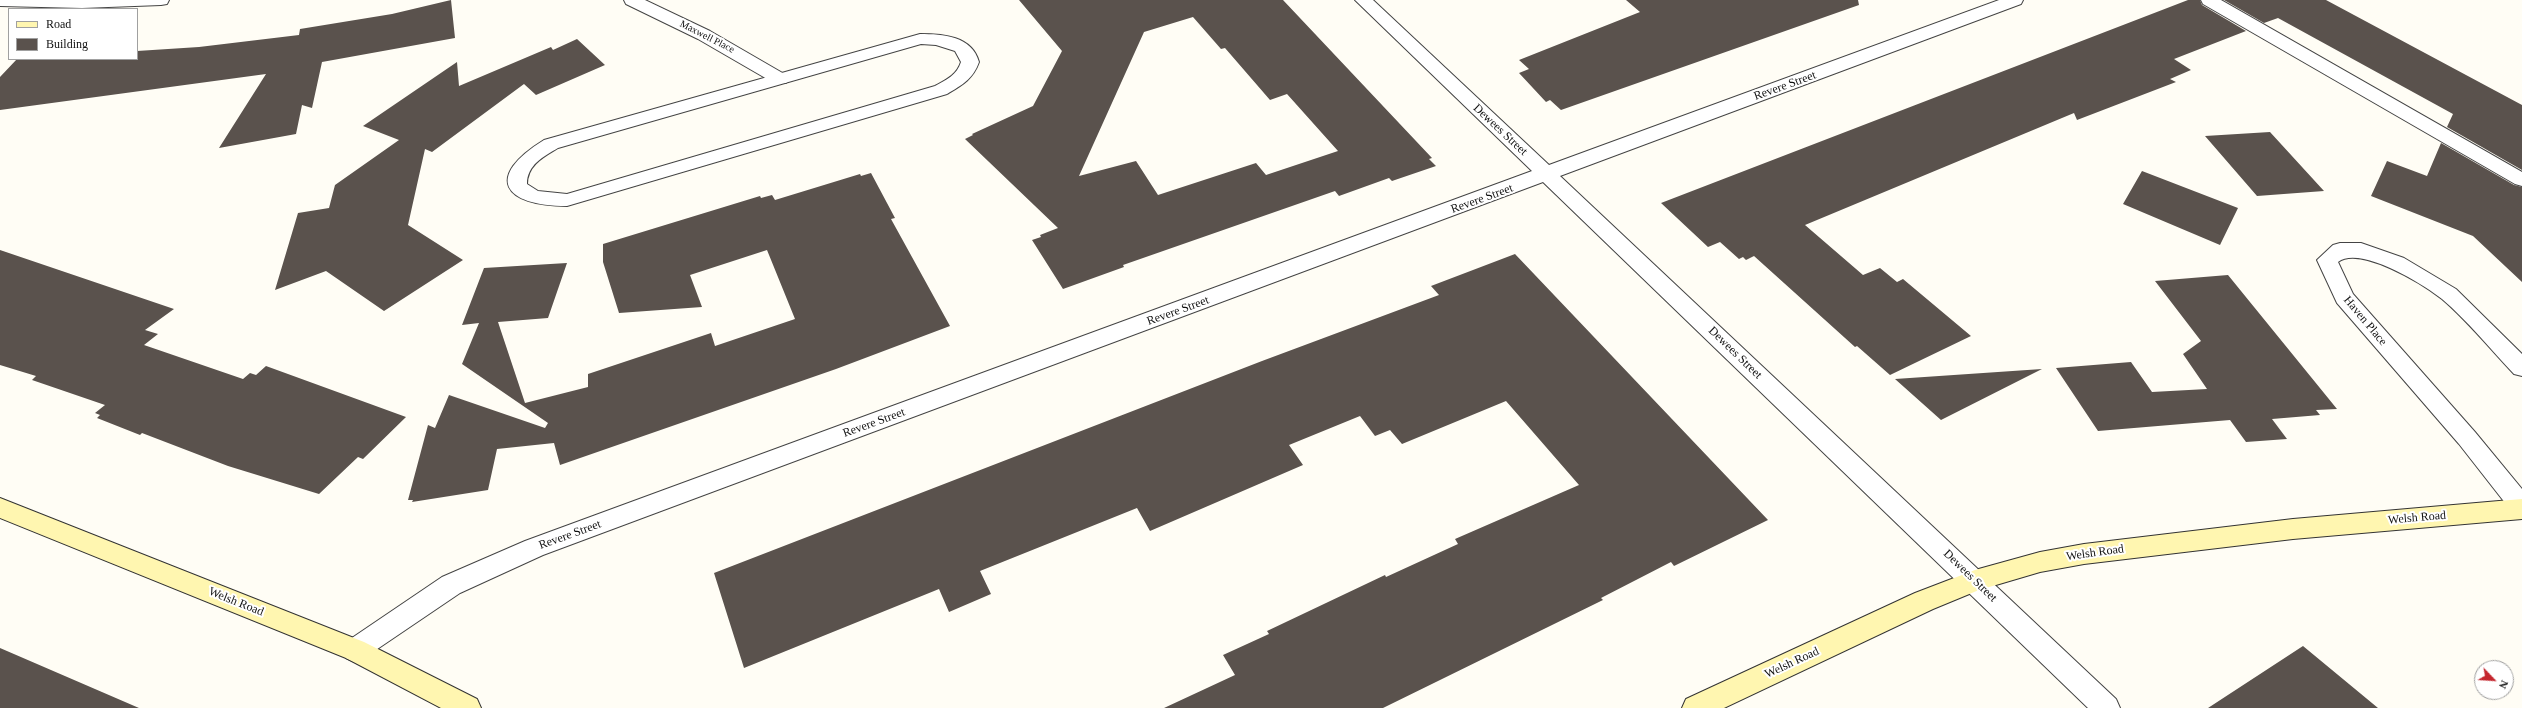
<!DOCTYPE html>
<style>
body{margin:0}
#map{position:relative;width:2522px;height:708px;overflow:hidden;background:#fffdf5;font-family:"Times New Roman",serif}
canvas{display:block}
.legend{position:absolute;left:8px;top:8px;width:130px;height:52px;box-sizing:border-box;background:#fff;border:1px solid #a0a0a0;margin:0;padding:5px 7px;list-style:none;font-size:12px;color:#111}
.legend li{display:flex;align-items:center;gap:8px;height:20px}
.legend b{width:20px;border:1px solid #a0a0a0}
.north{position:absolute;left:2474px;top:660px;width:40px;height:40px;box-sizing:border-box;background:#fff;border:1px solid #a0a0a0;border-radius:50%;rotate:115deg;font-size:11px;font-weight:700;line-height:16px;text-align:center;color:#111}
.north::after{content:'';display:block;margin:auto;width:14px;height:18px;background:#c4262e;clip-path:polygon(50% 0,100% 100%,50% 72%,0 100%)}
</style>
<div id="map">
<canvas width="2522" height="708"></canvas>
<ul class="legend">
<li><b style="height:5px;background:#fff6b0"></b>Road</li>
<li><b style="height:11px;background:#5a524d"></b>Building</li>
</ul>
<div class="north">N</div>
</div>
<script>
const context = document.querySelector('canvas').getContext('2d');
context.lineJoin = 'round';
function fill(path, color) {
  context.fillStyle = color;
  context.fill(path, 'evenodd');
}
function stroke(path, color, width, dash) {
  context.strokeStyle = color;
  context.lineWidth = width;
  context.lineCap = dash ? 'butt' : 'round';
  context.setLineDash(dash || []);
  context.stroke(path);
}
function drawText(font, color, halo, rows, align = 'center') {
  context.font = font + ' "Times New Roman",serif';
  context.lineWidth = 4;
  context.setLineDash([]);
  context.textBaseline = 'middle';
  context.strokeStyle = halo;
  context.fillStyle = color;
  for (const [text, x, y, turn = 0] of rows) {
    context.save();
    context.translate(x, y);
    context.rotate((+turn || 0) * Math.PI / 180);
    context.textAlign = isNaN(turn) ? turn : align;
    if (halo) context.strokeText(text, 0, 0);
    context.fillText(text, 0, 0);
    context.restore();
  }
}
const building = new Path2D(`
 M 451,0 L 455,38 L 322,62 L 312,108 L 302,105 L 296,134 L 219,148 L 266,74 L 0,110 L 0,77 L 17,59 L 137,59 L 137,51 L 199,47 L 299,35 L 300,29 L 392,14 Z
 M 1019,0 L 1283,0 L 1432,158 L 1429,159 L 1436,166 L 1392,181 L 1389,178 L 1339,196 L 1335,191 L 1123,265 L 1124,267 L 1063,289 L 1032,240 L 1041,237 L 1040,235 L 1058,228 L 965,139 L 973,135 L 972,134 L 1033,106 L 1062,51 ZM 1193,17 L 1221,49 L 1225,48 L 1270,100 L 1287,94 L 1338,151 L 1266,175 L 1256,163 L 1158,195 L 1136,161 L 1079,176 L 1144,32 Z
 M 1626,0 L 1858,0 L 1859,5 L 1561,110 L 1550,100 L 1546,102 L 1519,73 L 1529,69 L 1519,60 L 1640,12 Z
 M 2188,0 L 2200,0 L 2202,5 L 2246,31 L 2174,59 L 2191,70 L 2170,79 L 2176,82 L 2077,120 L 2074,113 L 1805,225 L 1863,275 L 1880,268 L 1897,282 L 1903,279 L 1971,336 L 1890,375 L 1857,346 L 1855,347 L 1754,256 L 1746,260 L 1743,257 L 1739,259 L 1720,242 L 1708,247 L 1661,203 Z
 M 2224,0 L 2326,0 L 2522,105 L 2522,170 L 2447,127 L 2453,114 L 2278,18 L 2264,23 Z
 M 577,39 L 605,65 L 536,95 L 524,84 L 432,152 L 425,149 L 408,225 L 463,260 L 384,311 L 326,271 L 275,290 L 298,213 L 329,208 L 335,185 L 399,140 L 363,126 L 457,62 L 459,86 L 551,47 L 553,50 Z
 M 2270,132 L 2324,191 L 2257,196 L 2205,136 Z
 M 2441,143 L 2514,185 L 2522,187 L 2522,282 L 2473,236 L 2371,196 L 2387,161 L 2427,176 Z
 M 2142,171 L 2238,208 L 2220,245 L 2123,204 Z
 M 871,173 L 895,218 L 891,219 L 950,326 L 836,369 L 560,465 L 554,443 L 497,449 L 488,490 L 412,502 L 413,500 L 408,500 L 428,425 L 435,428 L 449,395 L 545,428 L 548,423 L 462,364 L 479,323 L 462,325 L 484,268 L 567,263 L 548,318 L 498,322 L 525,403 L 588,387 L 588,374 L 711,333 L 715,346 L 795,319 L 767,250 L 690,275 L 702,307 L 619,313 L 603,262 L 603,244 L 760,196 L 761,198 L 772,195 L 775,200 L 860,174 L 861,176 Z
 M 0,250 L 174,309 L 145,330 L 158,334 L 144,345 L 243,379 L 250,373 L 256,375 L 266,366 L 406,417 L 363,459 L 358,457 L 319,494 L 228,466 L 142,433 L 140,435 L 97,418 L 100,415 L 95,413 L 105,405 L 32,380 L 36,376 L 0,365 Z
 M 1515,254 L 1768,520 L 1674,566 L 1671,562 L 1601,598 L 1603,600 L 1383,708 L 1164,708 L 1235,675 L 1223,655 L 1269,634 L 1267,631 L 1385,575 L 1386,577 L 1458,544 L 1455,539 L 1579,485 L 1506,401 L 1402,444 L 1390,430 L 1375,436 L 1360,416 L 1289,445 L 1303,465 L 1150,531 L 1137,508 L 980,571 L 991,594 L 949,612 L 939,589 L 744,668 L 714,573 L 1262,361 L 1439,295 L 1431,286 Z
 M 2228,275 L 2337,409 L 2316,410 L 2320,415 L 2272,419 L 2287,439 L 2246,442 L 2230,420 L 2098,431 L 2056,368 L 2131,362 L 2152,392 L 2207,389 L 2183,354 L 2201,341 L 2155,281 Z
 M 2042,369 L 1941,420 L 1895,379 Z
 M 2303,646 L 2378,708 L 2208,708 Z
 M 0,648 L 139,708 L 0,708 Z`);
const lane = new Path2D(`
 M 2201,0 L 2221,0 L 2522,172 L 2522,186 L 2515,184 L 2203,4 Z
 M 920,34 C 943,34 972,36 979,62 C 973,79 962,85 947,94 L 567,206 C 503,206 484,177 544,140 ZM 921,44 L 936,45 L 955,51 L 961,62 C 957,75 946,80 935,86 L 567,194 L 538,191 L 527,184 C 527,165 543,157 558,148 Z`);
const street = new Path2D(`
 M 0,0 L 169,0 L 167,4 L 161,5 L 82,8 L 0,6 Z
 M 624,0 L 645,0 L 710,31 L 786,75 L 789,79 L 786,83 L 774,83 L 698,39 L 626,4 Z
 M 1355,0 L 1373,0 L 1549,165 L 1999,0 L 2023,0 L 2021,4 L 1560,176 L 2116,699 L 2120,708 L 2088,708 L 1543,182 L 543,555 L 460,593 L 364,658 L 355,662 L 346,658 L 342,650 L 346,642 L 442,577 L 525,541 L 1532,171 Z
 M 2340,243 L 2361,243 L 2404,258 L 2456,289 L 2522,354 L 2522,376 L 2514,374 C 2491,350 2468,321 2442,299 C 2423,284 2360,245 2338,262 L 2353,294 L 2475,432 L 2522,489 L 2522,516 L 2513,513 L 2459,444 L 2337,303 L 2317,260 L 2333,245 Z`);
const secondary = new Path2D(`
 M 0,498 L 364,642 L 477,699 L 481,708 L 441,708 L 346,658 L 0,518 Z
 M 2522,499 L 2522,519 L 2293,539 L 2084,564 L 2040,572 L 1979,590 L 1933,609 L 1724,708 L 1682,708 L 1686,699 L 1915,593 L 1975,570 L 2040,552 L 2084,544 L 2293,519 Z`);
const farStreetnames = [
 ["Maxwell Place",707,37,27]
];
const streetNames = [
 ["Revere Street",1785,86,-20],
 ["Dewees Street",1500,130,43],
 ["Revere Street",1482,199,-20],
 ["Revere Street",1178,311,-20],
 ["Haven Place",2365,321,50],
 ["Dewees Street",1735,353,44],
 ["Revere Street",874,423,-20],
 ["Welsh Road",2417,518,-5],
 ["Revere Street",570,535,-20],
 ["Welsh Road",2095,553,-8],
 ["Dewees Street",1970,576,44],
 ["Welsh Road",236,602,22],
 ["Welsh Road",1792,663,-25]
];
fill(building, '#5a524d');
stroke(lane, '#444', 2);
stroke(street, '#444', 2);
stroke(secondary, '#333', 2);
fill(lane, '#fff');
fill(street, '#fff');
fill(secondary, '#fff6b0');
drawText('10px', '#111', '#fff', farStreetnames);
drawText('12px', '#111', '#fff', streetNames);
</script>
